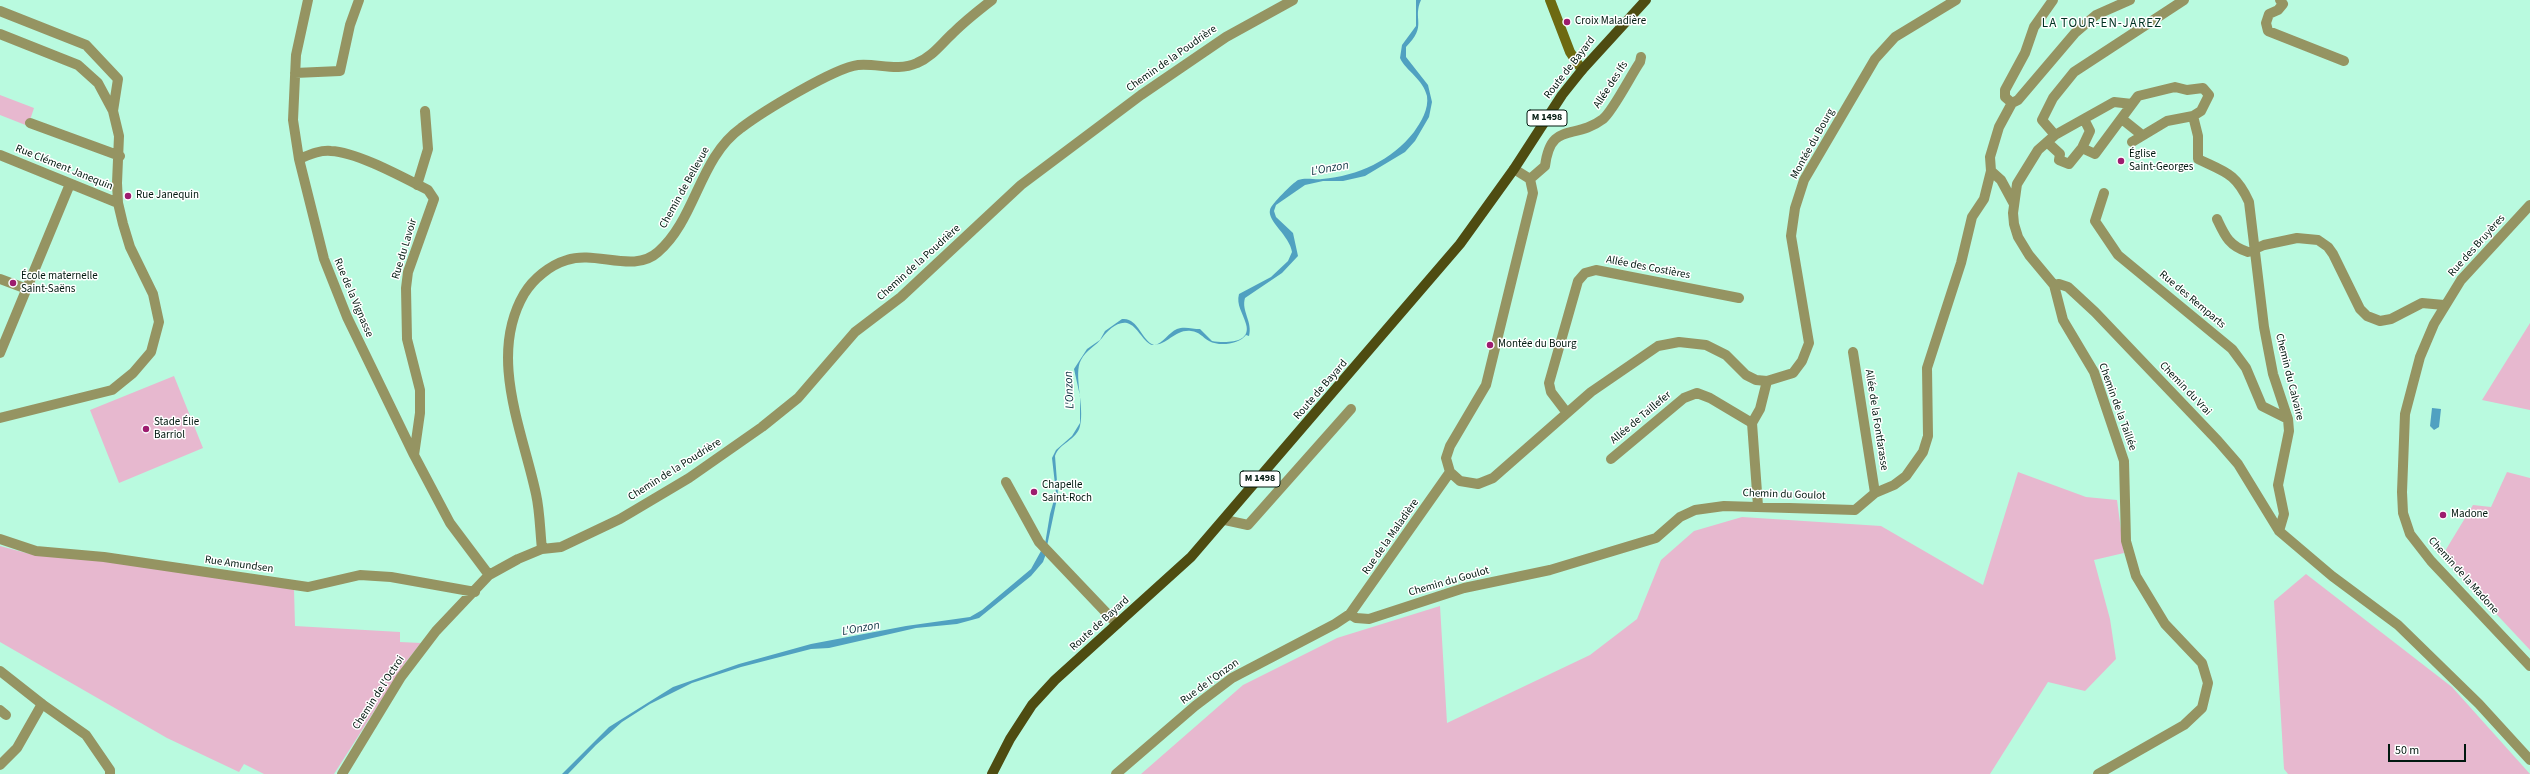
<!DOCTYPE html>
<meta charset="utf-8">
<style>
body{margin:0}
#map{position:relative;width:2530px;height:774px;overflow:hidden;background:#b9fadf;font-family:"Source Sans 3",sans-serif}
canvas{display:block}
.scale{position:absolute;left:2388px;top:744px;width:78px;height:18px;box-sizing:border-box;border:2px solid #00180f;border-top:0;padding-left:5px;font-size:12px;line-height:14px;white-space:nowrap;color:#00180f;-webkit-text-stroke:3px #fff;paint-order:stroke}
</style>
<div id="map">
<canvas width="2530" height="774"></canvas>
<div class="scale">50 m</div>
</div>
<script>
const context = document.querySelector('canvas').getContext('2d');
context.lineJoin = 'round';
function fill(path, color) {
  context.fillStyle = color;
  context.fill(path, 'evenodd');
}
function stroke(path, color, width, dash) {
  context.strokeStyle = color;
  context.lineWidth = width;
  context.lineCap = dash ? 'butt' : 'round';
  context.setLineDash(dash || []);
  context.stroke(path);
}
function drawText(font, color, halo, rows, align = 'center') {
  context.font = font + ' "Source Sans 3",sans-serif';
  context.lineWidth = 3;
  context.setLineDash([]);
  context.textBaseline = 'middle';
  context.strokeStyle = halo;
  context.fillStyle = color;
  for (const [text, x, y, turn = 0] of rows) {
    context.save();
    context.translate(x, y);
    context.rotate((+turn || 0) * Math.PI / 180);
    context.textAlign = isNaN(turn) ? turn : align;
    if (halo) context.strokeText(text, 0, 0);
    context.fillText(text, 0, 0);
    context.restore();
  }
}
const green = new Path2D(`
 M 0,95 L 34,108 L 28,126 L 0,115 Z
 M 2530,323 L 2530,410 L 2482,400 Z
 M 174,376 L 203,448 L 119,483 L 90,410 Z
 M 2018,472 L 2086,497 L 2117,500 L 2124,553 L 2094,560 L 2110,619 L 2116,659 L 2085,691 L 2048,682 L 1990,774 L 1141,774 L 1243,685 L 1337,638 L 1440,606 L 1447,723 L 1590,655 L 1637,619 L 1661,560 L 1694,531 L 1742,517 L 1881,526 L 1983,585 Z
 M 2507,472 L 2530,478 L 2530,650 L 2442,556 L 2473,505 L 2491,507 Z
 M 0,546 L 30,554 L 104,560 L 294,589 L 295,626 L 400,632 L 400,642 L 421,643 L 405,663 L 334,774 L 264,774 L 244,764 L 239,772 L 167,738 L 0,642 Z
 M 2306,574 L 2452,687 L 2530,774 L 2288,774 L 2284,769 L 2274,601 Z`);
const water = new Path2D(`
 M 1416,0 L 1421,0 C 1412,20 1428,25 1406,47 L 1406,57 L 1428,85 L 1432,102 L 1429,117 L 1415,141 L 1405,152 L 1365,176 L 1343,181 L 1323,181 L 1305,185 L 1276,205 L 1274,211 L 1276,217 L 1293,233 L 1298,256 L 1282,273 L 1245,298 C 1241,311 1253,322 1249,336 L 1246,335 C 1239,344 1220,347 1209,341 C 1202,337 1200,332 1191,331 C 1175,329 1167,346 1152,345 C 1142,341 1138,326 1127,323 C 1117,321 1107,331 1102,338 C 1096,346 1086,350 1081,360 C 1073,374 1085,407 1080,426 C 1077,440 1059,443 1055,456 L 1058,494 L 1047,546 L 1045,544 L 1050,514 L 1056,493 L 1052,458 L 1056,450 L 1072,436 L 1080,423 L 1080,396 L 1074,369 L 1087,349 L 1100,340 L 1105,331 L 1122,319 C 1138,317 1141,340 1154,345 C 1163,344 1169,332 1177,329 C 1184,326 1193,329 1200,329 L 1212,341 C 1224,343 1252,344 1246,324 C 1243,313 1236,305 1239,294 L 1271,277 L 1288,261 L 1292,252 C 1290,236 1267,221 1270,210 C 1271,204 1293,183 1298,180 C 1306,177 1315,180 1322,179 C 1358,176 1392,160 1414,132 C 1421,122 1429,109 1427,96 C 1423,79 1406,71 1400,58 L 1402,45 L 1416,26 Z
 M 2432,408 L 2441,409 L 2439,427 L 2434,430 L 2430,426 Z
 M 1041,551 L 1047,551 L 1043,562 L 1031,576 L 979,618 L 957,624 L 916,628 L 829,648 L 811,649 L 741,667 L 692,683 L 650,704 L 622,722 L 596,745 L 568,774 L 562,774 L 609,727 L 673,687 L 739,664 L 811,644 L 906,626 L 970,617 L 982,610 L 1031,569 Z`);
const minor = new Path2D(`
 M 308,0 L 296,55 L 293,120 L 299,159 L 324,259 L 347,317 L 414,455 L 450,523 L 489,575
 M 2280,0 L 2283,4 L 2278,10 L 2269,14 L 2266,23 L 2268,31 L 2344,61
 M 0,11 L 86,45 L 118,79 L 113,111
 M 0,34 L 78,65 L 98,83 L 113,111 L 119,136 L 117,183 L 118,203 L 123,224 L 130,247 L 153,294 L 159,322 L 151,352 L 133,373 L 112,390 L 0,418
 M 295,73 L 340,71 L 350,25 L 359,0
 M 2012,103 L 2005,97 L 2005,90 L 2025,53 L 2034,27 L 2053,0
 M 2122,119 L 2142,135
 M 30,123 L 120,156
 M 2055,135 L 2042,120 L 2053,98 L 2074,72 L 2184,0
 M 2047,142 L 2060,154 L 2059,160 L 2069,164 L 2082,148 L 2090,131 L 2084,119
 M 2132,142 L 2167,121 L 2193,116
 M 2082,148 L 2095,154 L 2138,96 L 2175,87 L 2187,90 L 2203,88 L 2209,95 L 2201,111 L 2193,116 L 2198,136 L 2198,159 C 2225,172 2236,173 2249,202 L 2264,327 L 2273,374 L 2288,419 L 2289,431 L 2278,485 L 2284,514 L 2279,531
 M 0,155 L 118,203
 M 299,159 C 309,155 319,150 331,151 C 357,152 404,178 428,190 L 434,199 L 408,272 L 406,288 L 407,339 L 420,390 L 420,413 L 414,455
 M 1514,169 L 1530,179 L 1533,193 L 1486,385 L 1450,446 L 1446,458 L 1450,472 L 1460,481 L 1478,484 L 1493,478 L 1591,392 L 1658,346 L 1679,342 L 1706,345 L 1726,355 L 1746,375 L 1756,380 L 1767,381 L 1793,373 L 1802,361 L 1809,343 L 1791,236 L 1795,208 L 1804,180 L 1875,59 L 1895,37 L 1956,0
 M 1991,171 L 2001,180 L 2014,204
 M 1530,179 L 1545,166 C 1551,120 1574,141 1603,119 C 1613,111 1631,75 1640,62 L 1641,57
 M 417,185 L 428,149 L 425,111
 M 2104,193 L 2095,221 L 2118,255 L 2232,349 L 2246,368 L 2262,406 L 2288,419
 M 2530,205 L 2461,280 L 2434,324 L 2420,357 L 2405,414 L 2402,492 L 2403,513 L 2410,534 L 2431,561 L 2530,666
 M 2217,219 C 2225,236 2229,246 2248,252 L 2264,245 L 2297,238 L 2318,240 L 2328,247 L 2333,254 L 2360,309 L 2367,316 L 2380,321 L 2391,319 L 2422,303 L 2444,305
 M 0,279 L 27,289
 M 2054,285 L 2059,284 L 2068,287 L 2095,312 L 2218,441 L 2238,464 L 2279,531 L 2332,576 L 2398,625 L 2479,704 L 2530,760
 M 1853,352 L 1875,493
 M 0,353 L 70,184
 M 1567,413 L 1551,392 L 1549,383 L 1578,281 L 1585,273 L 1596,270 L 1739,298
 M 1611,459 L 1684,398 L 1697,393 L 1710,398 L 1752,423
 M 1006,482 L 1039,542 L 1117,624
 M 1758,506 L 1752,423 L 1760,409 L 1767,381
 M 1225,520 L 1248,525 L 1351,409
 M 0,539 L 36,551 L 104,557 L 308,587 L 360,575 L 391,577 L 475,592
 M 542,549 L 561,547 L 620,519 L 689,478 L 762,427 L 798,398 L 855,332 L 901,297 L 1021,185 L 1141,95 L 1226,37 L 1293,0
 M 1350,614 L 1356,618 L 1369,619 L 1464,588 L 1550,570 L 1656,538 L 1680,517 L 1695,510 L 1724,506 L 1855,510 L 1875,493 L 1894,485 L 1906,476 L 1923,452 L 1928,436 L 1927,368 L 1961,263 L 1972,217 L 1984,199 L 1991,171 L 1990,157 L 1999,127 L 2012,103 L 2018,100 L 2075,33 L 2096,15 L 2130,0
 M 0,710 L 6,715
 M 0,765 L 17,748 L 42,704
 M 342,774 L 401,677 L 436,631 L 489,575 L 518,559 L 542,549 C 540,531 540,512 536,494 C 522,429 488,356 524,294 C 533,279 550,265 567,260 C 596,250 634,274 658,252 C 696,219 699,158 741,128 C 762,112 834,68 858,65 C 878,63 897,72 917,63 C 932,57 941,44 953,33 C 965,21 979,10 992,0
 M 1116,774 L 1195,706 L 1232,678 L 1335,624 L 1350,614 L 1450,472
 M 2098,774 L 2184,725 L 2202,708 L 2208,683 L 2202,663 L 2165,624 L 2136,576 L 2126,541 L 2124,461 L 2094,372 L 2063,320 L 2054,285 L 2029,255 L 2018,237 L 2014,224 L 2013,213 L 2017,184 L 2038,150 L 2055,135 L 2114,102 L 2132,104`);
const tertiary = new Path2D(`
 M 0,671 L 42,704 L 86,735 L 110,770 L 110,774`);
const secondary = new Path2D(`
 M 1550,0 L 1570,52 L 1582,70`);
const primary = new Path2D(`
 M 992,774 L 1010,739 L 1032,705 L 1055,680 L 1191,557 L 1460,244 L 1514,169 L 1562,95 L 1582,70 L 1646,0`);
const markers = [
 [1567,22,4,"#9d1c6f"],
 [2121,161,4,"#9d1c6f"],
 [128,196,4,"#9d1c6f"],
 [13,283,4,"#9d1c6f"],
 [1490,345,4,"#9d1c6f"],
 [146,429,4,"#9d1c6f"],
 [1034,492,4,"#9d1c6f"],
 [2443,515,4,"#9d1c6f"]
];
const shields = [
 [1547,118,40],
 [1260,479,40]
];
const shieldNames = [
 ["M 1498",1547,118],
 ["M 1498",1260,479]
];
const poiNames = [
 ["Croix Maladière",1575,22],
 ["Église",2129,155],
 ["Saint-Georges",2129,168],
 ["Rue Janequin",136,196],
 ["École maternelle",21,277],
 ["Saint-Saëns",21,290],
 ["Montée du Bourg",1498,345],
 ["Stade Élie",154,423],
 ["Barriol",154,436],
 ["Chapelle",1042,486],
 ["Saint-Roch",1042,499],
 ["Madone",2451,515]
];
const streetNames = [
 ["Chemin de la Poudrière",1172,59,-35],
 ["Route de Bayard",1570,68,-52],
 ["Allée des Ifs",1611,85,-57],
 ["Montée du Bourg",1813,144,-61],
 ["Rue Clément Janequin",64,168,22],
 ["Chemin de Bellevue",685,188,-61],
 ["Rue des Bruyères",2477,246,-48],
 ["Rue du Lavoir",405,249,-73],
 ["Chemin de la Poudrière",919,263,-42],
 ["Allée des Costières",1648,268,11],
 ["Rue de la Vignasse",353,298,67],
 ["Rue des Remparts",2192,300,40],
 ["Chemin du Calvaire",2289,377,76],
 ["Chemin du Vrai",2185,389,46],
 ["Route de Bayard",1321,390,-49],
 ["Chemin de la Taillée",2117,407,70],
 ["Allée de Taillefer",1641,418,-40],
 ["Allée de la Fontfarasse",1876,420,81],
 ["Chemin de la Poudrière",675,470,-32],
 ["Chemin du Goulot",1784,495,2],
 ["Rue de la Maladière",1391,537,-55],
 ["Rue Amundsen",239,565,8],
 ["Chemin de la Madone",2463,576,48],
 ["Chemin du Goulot",1449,582,-16],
 ["Route de Bayard",1100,624,-42],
 ["Rue de l'Onzon",1210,682,-36],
 ["Chemin de l'Octroi",379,693,-57]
];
const waterNames = [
 ["L'Onzon",1330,169,-10],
 ["L'Onzon",1070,390,-93],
 ["L'Onzon",861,629,-10]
];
const quarterNames = [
 ["LA TOUR-EN-JAREZ",2102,24]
];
fill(green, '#e7b8cf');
fill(water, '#50a1c1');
stroke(minor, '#959462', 10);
stroke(tertiary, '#959462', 10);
stroke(secondary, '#6d6a11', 10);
stroke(primary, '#4e4c11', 10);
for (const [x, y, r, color] of markers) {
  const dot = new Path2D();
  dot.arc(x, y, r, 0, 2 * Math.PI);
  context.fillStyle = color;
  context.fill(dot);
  stroke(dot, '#fff', 1.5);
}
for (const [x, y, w] of shields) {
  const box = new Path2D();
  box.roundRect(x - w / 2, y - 8, w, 16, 3);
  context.fillStyle = '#fff';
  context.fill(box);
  stroke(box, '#00180f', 1);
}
drawText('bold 10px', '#00180f', null, shieldNames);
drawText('11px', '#00180f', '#fff', poiNames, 'left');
drawText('11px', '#00180f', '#fff', streetNames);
drawText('italic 12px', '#0d3341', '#fff', waterNames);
context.letterSpacing = '1px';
drawText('13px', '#003223', '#fff', quarterNames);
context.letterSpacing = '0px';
</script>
